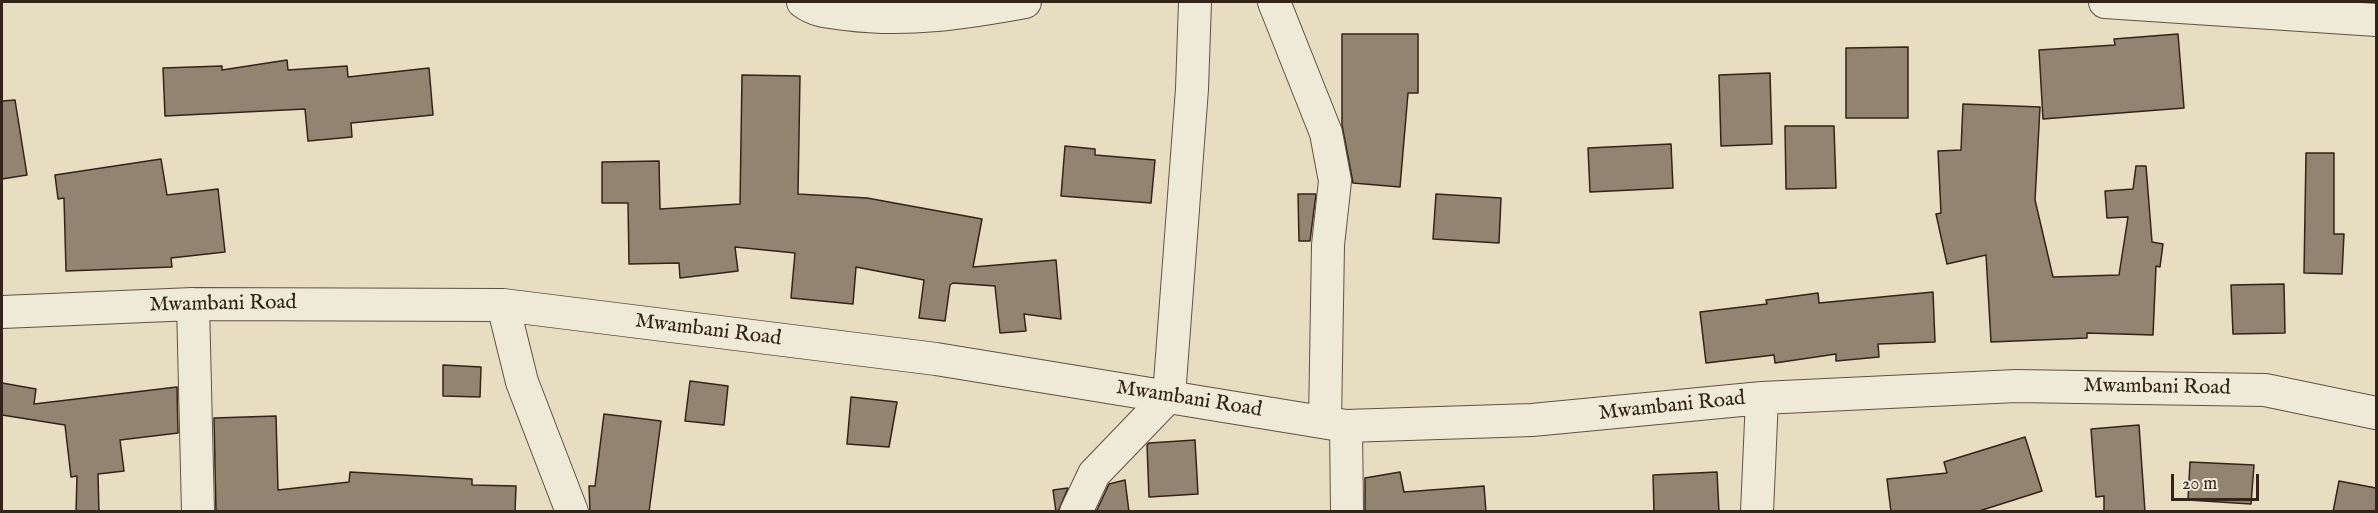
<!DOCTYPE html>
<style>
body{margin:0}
#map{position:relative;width:2378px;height:513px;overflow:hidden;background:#e7ddc1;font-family:"IM FELL English",serif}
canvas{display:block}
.frame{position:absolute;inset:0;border:3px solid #332319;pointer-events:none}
.scale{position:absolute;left:2171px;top:474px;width:88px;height:27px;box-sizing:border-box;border:3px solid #332319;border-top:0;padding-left:8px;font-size:18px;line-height:21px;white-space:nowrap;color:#332319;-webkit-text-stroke:4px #efe9d7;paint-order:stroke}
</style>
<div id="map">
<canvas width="2378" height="513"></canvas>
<div class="frame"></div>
<div class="scale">20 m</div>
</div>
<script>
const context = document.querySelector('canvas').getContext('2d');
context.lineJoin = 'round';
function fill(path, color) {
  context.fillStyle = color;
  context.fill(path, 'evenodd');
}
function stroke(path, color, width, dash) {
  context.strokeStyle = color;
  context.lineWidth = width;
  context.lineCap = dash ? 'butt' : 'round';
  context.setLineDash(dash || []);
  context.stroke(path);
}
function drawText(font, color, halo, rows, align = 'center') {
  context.font = font + ' "IM FELL English",serif';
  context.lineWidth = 6;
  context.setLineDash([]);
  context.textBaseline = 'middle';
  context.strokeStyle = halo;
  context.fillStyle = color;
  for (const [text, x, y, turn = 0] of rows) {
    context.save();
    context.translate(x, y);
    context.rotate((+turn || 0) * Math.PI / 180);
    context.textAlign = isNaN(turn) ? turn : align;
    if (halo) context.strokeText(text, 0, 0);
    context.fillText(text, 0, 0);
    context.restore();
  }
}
const building = new Path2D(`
 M 1342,34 L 1418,34 L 1418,93 L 1408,93 L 1400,187 L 1353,183 L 1342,125 Z
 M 2178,34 L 2184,108 L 2043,119 L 2039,50 L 2115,45 L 2114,39 Z
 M 1908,47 L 1908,118 L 1846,118 L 1846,48 Z
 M 287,60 L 288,70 L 347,66 L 348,77 L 429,68 L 433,115 L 351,123 L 352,137 L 308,141 L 305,109 L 165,116 L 163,68 L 222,66 L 222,70 Z
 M 1770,73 L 1772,144 L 1721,146 L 1719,75 Z
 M 742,75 L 800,76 L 798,194 L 867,198 L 982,219 L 973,267 L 1056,260 L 1061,319 L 1024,314 L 1026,331 L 1000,333 L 995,286 L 953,283 L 950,285 L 945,321 L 919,318 L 924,280 L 856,267 L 853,304 L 791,298 L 795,253 L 735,247 L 738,271 L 680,278 L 679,263 L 629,264 L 628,203 L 602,203 L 602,162 L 659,161 L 660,209 L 740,204 Z
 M 15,100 L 27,175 L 2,179 L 2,101 Z
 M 1963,104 L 2040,107 L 2035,200 L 2053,277 L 2119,275 L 2128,217 L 2107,218 L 2105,191 L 2133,189 L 2136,166 L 2146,166 L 2152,242 L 2163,244 L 2160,267 L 2156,266 L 2153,335 L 2087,333 L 2087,338 L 1991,342 L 1986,255 L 1947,264 L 1936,214 L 1941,213 L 1938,151 L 1961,150 Z
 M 1785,126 L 1834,126 L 1836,188 L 1786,189 Z
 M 1671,144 L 1673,188 L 1590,192 L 1588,148 Z
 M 1065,146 L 1095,149 L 1095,155 L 1155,160 L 1151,203 L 1061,196 Z
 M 2306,153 L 2334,153 L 2334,234 L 2344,234 L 2342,274 L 2304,273 Z
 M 161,159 L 167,195 L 218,189 L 225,252 L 171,258 L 172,267 L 66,271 L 64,198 L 58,199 L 55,175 Z
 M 1298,194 L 1316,194 L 1310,241 L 1299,241 Z
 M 1436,194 L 1501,198 L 1499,243 L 1433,239 Z
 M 2284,284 L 2285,333 L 2233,334 L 2231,285 Z
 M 1933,292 L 1935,342 L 1878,344 L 1879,357 L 1836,361 L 1836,354 L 1775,363 L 1774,355 L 1706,363 L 1700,312 L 1767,304 L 1766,300 L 1818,293 L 1819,303 Z
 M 443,365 L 481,367 L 480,397 L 443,396 Z
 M 690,381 L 728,386 L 724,425 L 685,421 Z
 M 2,383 L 36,389 L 34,404 L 177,387 L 178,433 L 120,440 L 124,471 L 98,474 L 99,512 L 76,512 L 77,476 L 71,477 L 65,425 L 2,415 Z
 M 851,397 L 897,402 L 889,447 L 847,444 Z
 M 604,414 L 661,421 L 649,512 L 590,512 L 589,486 L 595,486 Z
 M 276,416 L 278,490 L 349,482 L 350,472 L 472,479 L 472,485 L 516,486 L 515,512 L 216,512 L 214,418 Z
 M 2139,425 L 2145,512 L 2104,512 L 2104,496 L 2096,497 L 2091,429 Z
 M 2025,437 L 2042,491 L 1976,512 L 1891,512 L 1887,479 L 1947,473 L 1944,462 Z
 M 1195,440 L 1198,494 L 1149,497 L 1147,445 L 1149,443 Z
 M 2190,462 L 2254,465 L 2251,504 L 2188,500 Z
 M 1400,472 L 1404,492 L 1484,486 L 1486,512 L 1365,512 L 1365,478 Z
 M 1717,472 L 1719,512 L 1654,512 L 1653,475 Z
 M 1125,480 L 1129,512 L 1096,512 L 1109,484 Z
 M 2339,481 L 2376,488 L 2376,512 L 2333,512 Z
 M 1068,488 L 1058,512 L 1056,512 L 1053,490 Z`);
const minor = new Path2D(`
 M 803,2 C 817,12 829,12 846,14 C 908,22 965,13 1025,2
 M 1274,2 L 1326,133 L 1335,181 L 1328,245 L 1325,422
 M 2105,2 L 2376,20
 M 193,304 L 198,512
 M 503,305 L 522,382 L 572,512
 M 2,312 L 193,304 L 503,305 L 936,359 L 1346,426 L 1532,420 L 1762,398 L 2016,386 L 2265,390 L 2376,413
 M 1346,426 L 1347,512
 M 1076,512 L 1094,474 L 1169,396 L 1192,89 L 1195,2
 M 1757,512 L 1762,398`);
const streetNames = [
 ["Mwambani Road",223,305,-1],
 ["Mwambani Road",708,331,7],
 ["Mwambani Road",2157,388,1],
 ["Mwambani Road",1189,400,9],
 ["Mwambani Road",1672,407,-6]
];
fill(building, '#918470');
stroke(building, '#332319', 1.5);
stroke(minor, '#605243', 34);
stroke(minor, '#efe9d7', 32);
drawText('21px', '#332319', '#efe9d7', streetNames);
</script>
